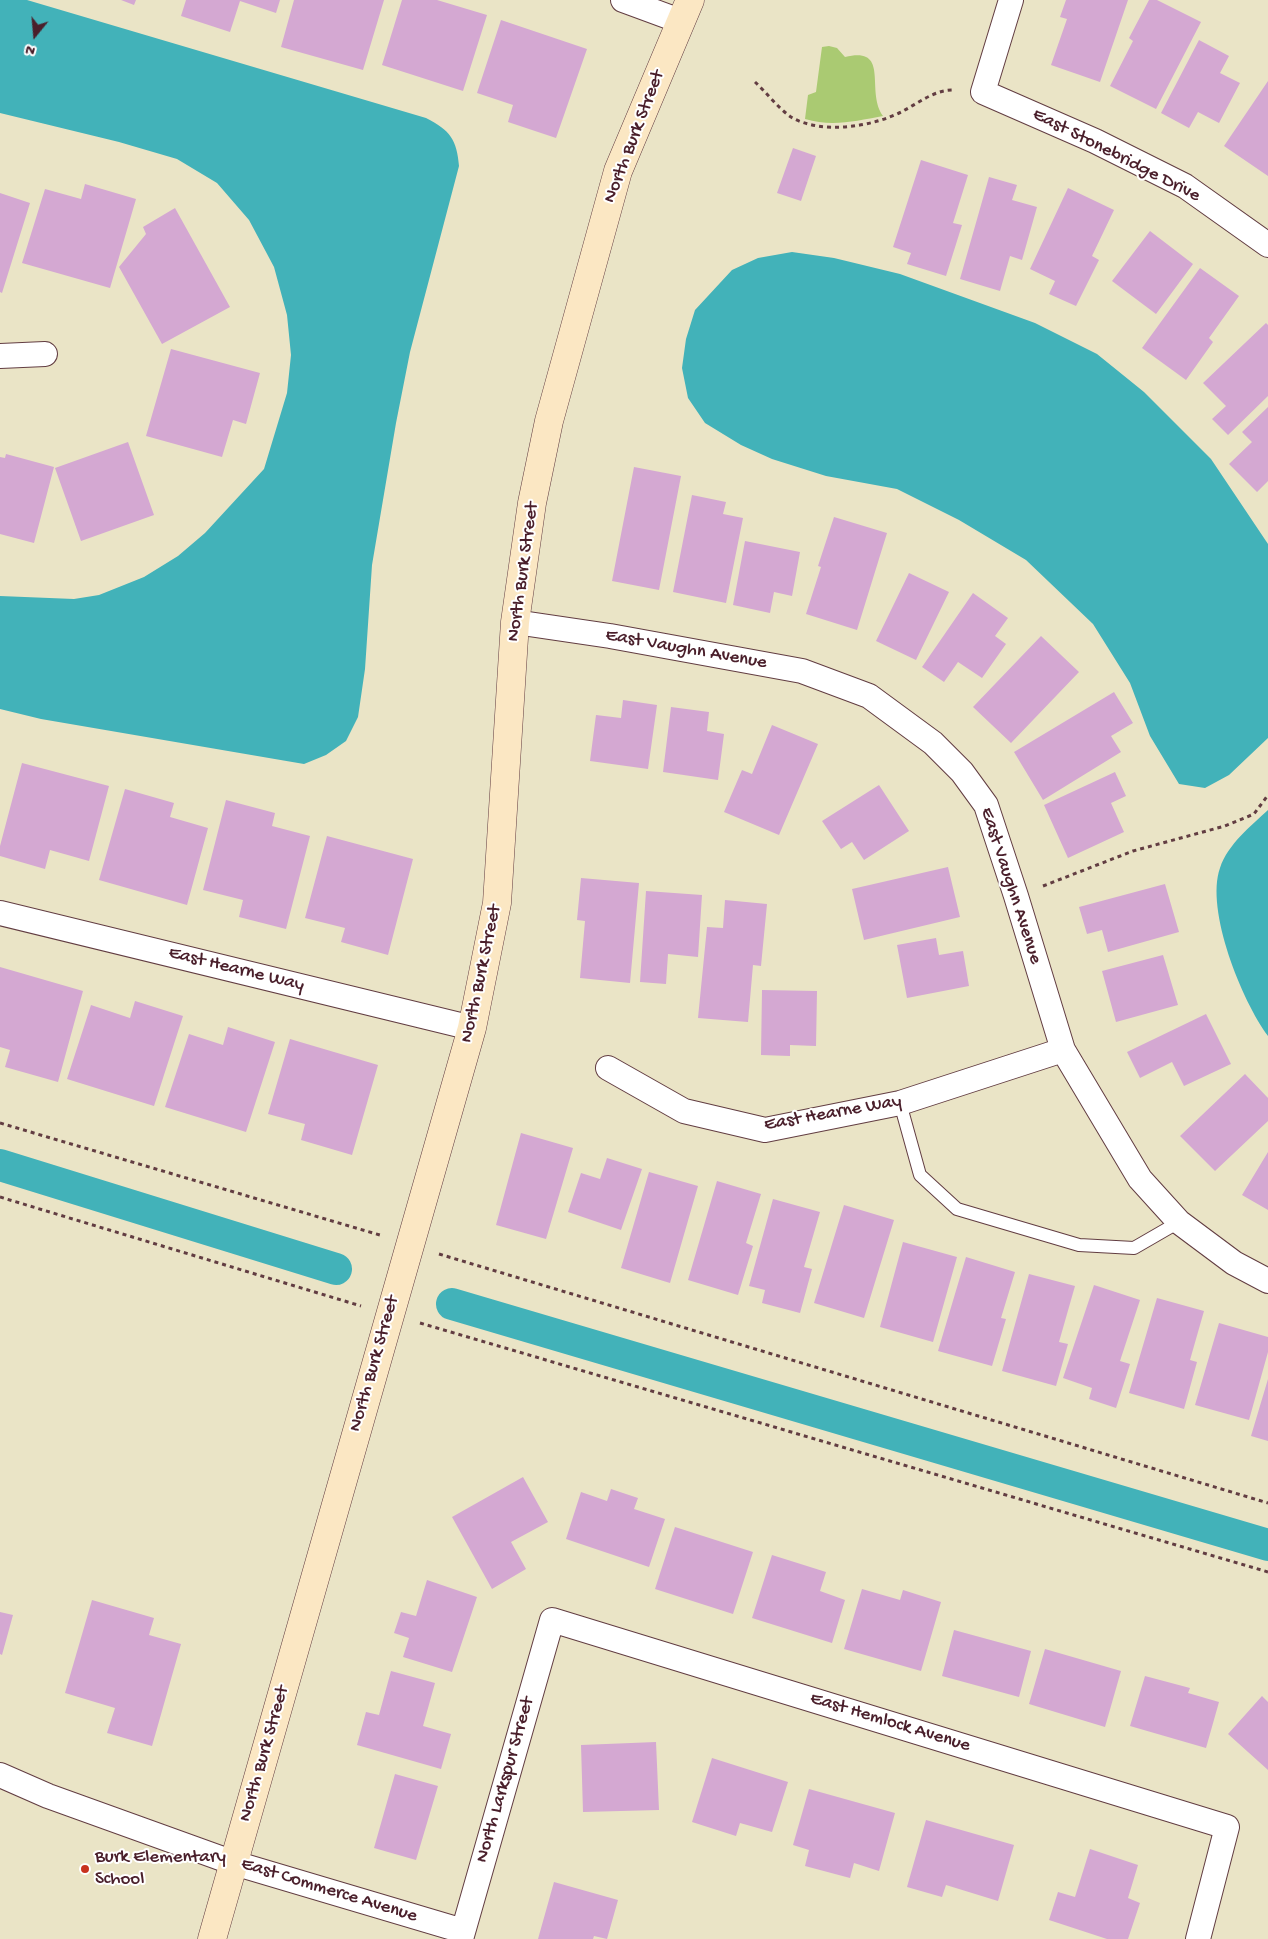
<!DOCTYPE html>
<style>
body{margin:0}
#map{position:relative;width:1268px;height:1939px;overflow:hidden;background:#eae4c6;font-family:"Gochi Hand",sans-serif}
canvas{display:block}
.north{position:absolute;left:10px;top:10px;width:50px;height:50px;-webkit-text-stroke:4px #fff;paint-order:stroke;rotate:197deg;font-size:14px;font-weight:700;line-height:20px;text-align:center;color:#4a1f2b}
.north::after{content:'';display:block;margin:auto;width:18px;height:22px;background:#4a1f2b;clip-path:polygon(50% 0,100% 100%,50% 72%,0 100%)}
</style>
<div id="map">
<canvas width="1268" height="1939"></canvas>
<div class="north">N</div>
</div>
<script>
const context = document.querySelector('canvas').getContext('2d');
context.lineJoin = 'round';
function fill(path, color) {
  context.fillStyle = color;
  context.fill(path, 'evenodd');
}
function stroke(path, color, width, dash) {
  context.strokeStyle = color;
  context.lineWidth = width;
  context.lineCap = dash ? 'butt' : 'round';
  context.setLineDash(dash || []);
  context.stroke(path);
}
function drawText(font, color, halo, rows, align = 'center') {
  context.font = font + ' "Gochi Hand",sans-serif';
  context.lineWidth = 4;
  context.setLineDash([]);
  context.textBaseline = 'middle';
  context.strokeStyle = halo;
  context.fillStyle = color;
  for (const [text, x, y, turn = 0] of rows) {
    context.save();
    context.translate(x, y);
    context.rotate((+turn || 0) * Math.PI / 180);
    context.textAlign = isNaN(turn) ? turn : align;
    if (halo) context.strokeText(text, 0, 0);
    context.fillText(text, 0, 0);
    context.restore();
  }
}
const green = new Path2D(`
 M 829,46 L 837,48 L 845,57 C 891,46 865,91 883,116 C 856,121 832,127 805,119 L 808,95 L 816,92 L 822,47 Z`);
const water = new Path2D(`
 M 0,0 L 27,0 L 426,118 C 450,130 457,140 459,166 L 410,352 L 396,423 L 372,565 L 365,669 L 358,717 L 346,741 L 326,755 L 304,764 L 41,719 L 0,709 L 0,596 L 74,599 L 99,595 L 144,577 L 178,556 L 205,533 L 264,469 L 287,393 L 291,355 L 287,315 L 274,267 L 249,220 L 217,183 L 177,159 L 119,142 L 0,113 Z
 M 792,252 L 834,258 L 900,274 L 1035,323 L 1097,354 L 1144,392 L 1211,459 L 1268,544 L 1268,738 L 1229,775 L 1205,788 L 1179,784 L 1150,736 L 1130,683 L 1093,624 L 1026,560 L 959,520 L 897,489 L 826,476 L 772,459 L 741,445 L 705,423 L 688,398 L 682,368 L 686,339 L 695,310 L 732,270 L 758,258 Z
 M 1268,810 L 1268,1036 C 1242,1001 1205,910 1220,868 C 1228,844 1251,826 1268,810 Z`);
const canal = new Path2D(`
 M 0,1165 L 336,1269
 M 452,1304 L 1268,1545`);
const building = new Path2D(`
 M 121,0 L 136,0 L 134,5 Z
 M 186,0 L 280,0 L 276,13 L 240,1 L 230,32 L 181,16 Z
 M 294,0 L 384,0 L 363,70 L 281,47 Z
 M 402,0 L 437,0 L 487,15 L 463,91 L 382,65 Z
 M 1066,0 L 1128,0 L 1100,82 L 1051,65 L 1067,19 L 1060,17 Z
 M 1149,0 L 1157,0 L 1201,22 L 1156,109 L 1110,86 L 1133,41 L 1129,38 Z
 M 501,20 L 587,49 L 556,138 L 508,122 L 513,105 L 477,93 Z
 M 1199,40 L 1229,56 L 1220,73 L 1240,83 L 1219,123 L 1198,112 L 1189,128 L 1161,113 Z
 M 1268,81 L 1268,176 L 1224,146 Z
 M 793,148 L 816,156 L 801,201 L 777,193 Z
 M 921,160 L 968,175 L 953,223 L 962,225 L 946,276 L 907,264 L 911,253 L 893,247 Z
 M 989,177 L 1017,185 L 1012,200 L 1037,207 L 1022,260 L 1010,256 L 1000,291 L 960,279 Z
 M 85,184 L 136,199 L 110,288 L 22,263 L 45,189 L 81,199 Z
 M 1068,188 L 1114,210 L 1092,256 L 1099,260 L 1076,306 L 1049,294 L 1055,281 L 1030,269 Z
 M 0,193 L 30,203 L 2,293 L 0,292 Z
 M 175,208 L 230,307 L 162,344 L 119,267 L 146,234 L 143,227 Z
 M 1150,231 L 1193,264 L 1156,314 L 1112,281 Z
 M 1200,268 L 1239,296 L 1209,338 L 1213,342 L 1186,380 L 1142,348 Z
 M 1266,323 L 1268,325 L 1268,396 L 1228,435 L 1212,419 L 1226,406 L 1203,383 Z
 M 171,349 L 260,373 L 246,424 L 233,420 L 222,457 L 146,436 Z
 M 1268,407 L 1268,481 L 1257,492 L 1229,464 L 1252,442 L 1242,432 Z
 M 128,442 L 154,515 L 81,541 L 55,468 Z
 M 6,454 L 54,467 L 34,543 L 0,534 L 0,457 L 5,458 Z
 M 634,467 L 681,476 L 659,590 L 612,581 Z
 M 692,495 L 726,502 L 723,514 L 743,518 L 726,603 L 673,592 Z
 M 834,517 L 887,533 L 857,630 L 806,614 L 821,567 L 818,566 Z
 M 745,541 L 800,552 L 792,596 L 774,592 L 770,613 L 733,605 Z
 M 909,573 L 949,592 L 916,660 L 876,641 Z
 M 973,593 L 1008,618 L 995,636 L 1006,644 L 982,678 L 958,662 L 944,682 L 922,667 Z
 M 1041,636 L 1079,672 L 1011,743 L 973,707 Z
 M 1114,692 L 1133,723 L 1111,736 L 1121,752 L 1043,800 L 1014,752 Z
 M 623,700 L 657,705 L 648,769 L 590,761 L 596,715 L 621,718 Z
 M 671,707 L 709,712 L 707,731 L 724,734 L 718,780 L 663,772 Z
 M 772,725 L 818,744 L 779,835 L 724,812 L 742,770 L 752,774 Z
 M 22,763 L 109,786 L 89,861 L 50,850 L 45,869 L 0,856 L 0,846 Z
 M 1115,772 L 1126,796 L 1111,803 L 1124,832 L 1068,858 L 1044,805 Z
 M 879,785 L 909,831 L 864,860 L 852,842 L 841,849 L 822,821 Z
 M 125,789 L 174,803 L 170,817 L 208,828 L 187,905 L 99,880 Z
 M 226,800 L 275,813 L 272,826 L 310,836 L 286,929 L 239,917 L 243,900 L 203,890 Z
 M 327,836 L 413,859 L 388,955 L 341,942 L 345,928 L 305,918 Z
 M 948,867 L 960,917 L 864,940 L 852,889 Z
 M 581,878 L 639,883 L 630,983 L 580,978 L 585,921 L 577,920 Z
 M 1165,884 L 1179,932 L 1108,952 L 1102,930 L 1087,934 L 1079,907 Z
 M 646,891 L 702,895 L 698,957 L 668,954 L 666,984 L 640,982 Z
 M 725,900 L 767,904 L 761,966 L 753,965 L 748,1022 L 698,1018 L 707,927 L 723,928 Z
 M 936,938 L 939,955 L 963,951 L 969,986 L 907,998 L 897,945 Z
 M 1163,955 L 1178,1005 L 1116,1022 L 1102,971 Z
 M 0,967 L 83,991 L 58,1082 L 5,1067 L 10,1050 L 0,1047 Z
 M 762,990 L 817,991 L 816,1046 L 790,1045 L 790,1056 L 761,1055 Z
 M 135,1001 L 183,1016 L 154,1106 L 67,1079 L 91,1005 L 130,1018 Z
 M 1206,1014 L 1231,1064 L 1184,1086 L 1172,1062 L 1140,1078 L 1127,1052 Z
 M 228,1027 L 275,1042 L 246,1132 L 165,1107 L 189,1034 L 223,1045 Z
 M 290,1039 L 378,1065 L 352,1155 L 301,1140 L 305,1124 L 268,1114 Z
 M 1245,1074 L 1268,1098 L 1268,1121 L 1215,1171 L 1180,1136 Z
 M 521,1133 L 573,1148 L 546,1239 L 496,1225 Z
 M 1268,1152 L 1268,1210 L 1242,1195 Z
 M 607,1158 L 642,1169 L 621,1230 L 568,1212 L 581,1173 L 600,1179 Z
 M 649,1172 L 698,1186 L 670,1283 L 621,1268 Z
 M 717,1181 L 761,1194 L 746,1243 L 753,1246 L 738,1295 L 688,1280 Z
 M 773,1199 L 820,1212 L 804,1267 L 812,1269 L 800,1313 L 762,1303 L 765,1290 L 749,1286 Z
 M 844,1205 L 894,1220 L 864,1318 L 814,1303 Z
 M 903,1242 L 957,1257 L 933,1342 L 880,1327 Z
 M 966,1257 L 1015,1272 L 1001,1318 L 1006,1319 L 992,1366 L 938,1351 Z
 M 1029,1274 L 1075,1286 L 1059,1342 L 1068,1344 L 1056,1386 L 1002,1371 Z
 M 1094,1285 L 1140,1300 L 1120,1361 L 1130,1364 L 1116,1408 L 1089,1399 L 1092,1388 L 1063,1378 Z
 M 1157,1298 L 1204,1311 L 1190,1360 L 1197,1362 L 1184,1409 L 1129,1393 Z
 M 1219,1323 L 1268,1337 L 1268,1352 L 1249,1420 L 1195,1405 Z
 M 1268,1379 L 1268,1441 L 1251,1436 Z
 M 523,1477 L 548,1522 L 511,1542 L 526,1569 L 492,1589 L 452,1517 Z
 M 611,1489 L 638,1498 L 634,1509 L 665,1519 L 649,1567 L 566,1539 L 581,1492 L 607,1501 Z
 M 675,1527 L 753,1552 L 733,1614 L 655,1589 Z
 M 772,1555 L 826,1572 L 820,1591 L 845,1600 L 832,1643 L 752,1618 Z
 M 427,1580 L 477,1597 L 452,1672 L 403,1657 L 409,1638 L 394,1633 L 401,1612 L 416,1616 Z
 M 862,1589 L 900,1600 L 903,1590 L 941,1602 L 921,1671 L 844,1649 Z
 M 92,1600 L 154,1618 L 149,1635 L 181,1644 L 152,1746 L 107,1733 L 115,1708 L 65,1693 Z
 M 0,1612 L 13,1615 L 2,1655 L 0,1654 Z
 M 954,1630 L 1031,1651 L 1019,1697 L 942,1676 Z
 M 1045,1649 L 1121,1671 L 1105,1727 L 1029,1704 Z
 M 391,1671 L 435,1683 L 423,1726 L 451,1734 L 441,1769 L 357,1745 L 366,1712 L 379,1715 Z
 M 1145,1676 L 1190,1688 L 1188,1693 L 1219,1702 L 1206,1748 L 1130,1726 Z
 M 1262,1696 L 1268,1702 L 1268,1770 L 1228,1734 Z
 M 656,1742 L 659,1810 L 583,1812 L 581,1745 Z
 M 712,1758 L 788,1782 L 772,1832 L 740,1823 L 736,1836 L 692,1822 Z
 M 395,1774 L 438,1786 L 416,1860 L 374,1848 Z
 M 809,1789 L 895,1813 L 879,1871 L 854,1863 L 850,1878 L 805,1866 L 809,1850 L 793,1845 Z
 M 926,1820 L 1014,1845 L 998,1901 L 946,1885 L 942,1897 L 907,1887 Z
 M 1090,1849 L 1138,1865 L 1128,1898 L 1140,1903 L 1128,1939 L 1107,1939 L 1049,1920 L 1058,1892 L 1075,1897 Z
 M 554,1882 L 618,1900 L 607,1939 L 594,1936 L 593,1939 L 538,1939 Z`);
const path = new Path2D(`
 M 755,82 C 766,92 778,108 791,117 C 821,135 873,127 903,111 C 920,102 936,89 955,90
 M 1043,886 L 1133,851 L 1225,826 L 1254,814 L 1268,795
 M 0,1123 L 383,1236
 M 0,1197 L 361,1306
 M 439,1254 L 1268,1503
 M 420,1323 L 1268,1572`);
const lane = new Path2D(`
 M 900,1103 L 920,1175 L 957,1209 L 1079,1245 L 1134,1248 L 1179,1222`);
const street = new Path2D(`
 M 623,0 L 680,21
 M 1011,0 L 983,92 L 1095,141 L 1185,186 L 1268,245
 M 0,356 L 45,354
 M 515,622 L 610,636 L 802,671 L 869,696 L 933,743 L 962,772 L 986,805 L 1016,896 L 1063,1050 L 1140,1179 L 1179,1222 L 1234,1263 L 1268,1281
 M 0,913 L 472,1028
 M 608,1068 L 684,1111 L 765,1130 L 900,1103 L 1063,1050
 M 0,1775 L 48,1796 L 234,1863 L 463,1931
 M 461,1939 L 552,1620 L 1227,1827 L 1198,1939`);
const secondary = new Path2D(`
 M 212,1939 L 472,1028 L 497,903 L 515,622 L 532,503 L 549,421 L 618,171 L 690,0`);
const markers = [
 [85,1869,5,"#c8321e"]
];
const streetNames = [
 ["North Burk Street",635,137,-69],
 ["East Stonebridge Drive",1116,156,27],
 ["North Burk Street",524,572,-82],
 ["East Vaughn Avenue",686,650,10],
 ["East Vaughn Avenue",1010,886,72],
 ["East Hearne Way",236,970,14],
 ["North Burk Street",482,974,-78],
 ["East Hearne Way",833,1114,-10],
 ["North Burk Street",375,1364,-74],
 ["East Hemlock Avenue",890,1723,17],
 ["North Burk Street",265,1754,-74],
 ["North Larkspur Street",506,1780,-74],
 ["East Commerce Avenue",329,1891,17]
];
const poiNames = [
 ["Burk Elementary",95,1858],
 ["School",95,1880]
];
fill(green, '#aaca72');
fill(water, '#42b2b9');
stroke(canal, '#42b2b9', 32);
fill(building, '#d4a8d2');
stroke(lane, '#623d42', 14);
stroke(street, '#623d42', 26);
stroke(secondary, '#623d42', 29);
stroke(path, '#623d42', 3, [4, 4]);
stroke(lane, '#fff', 12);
stroke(street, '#fff', 24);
stroke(secondary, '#fbe7c3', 28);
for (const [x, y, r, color] of markers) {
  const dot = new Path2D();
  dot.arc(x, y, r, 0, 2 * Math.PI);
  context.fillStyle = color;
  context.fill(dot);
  stroke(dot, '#fff', 2);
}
drawText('19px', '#4a1f2b', '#fff', streetNames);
drawText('19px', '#4a1f2b', '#fff', poiNames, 'left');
</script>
